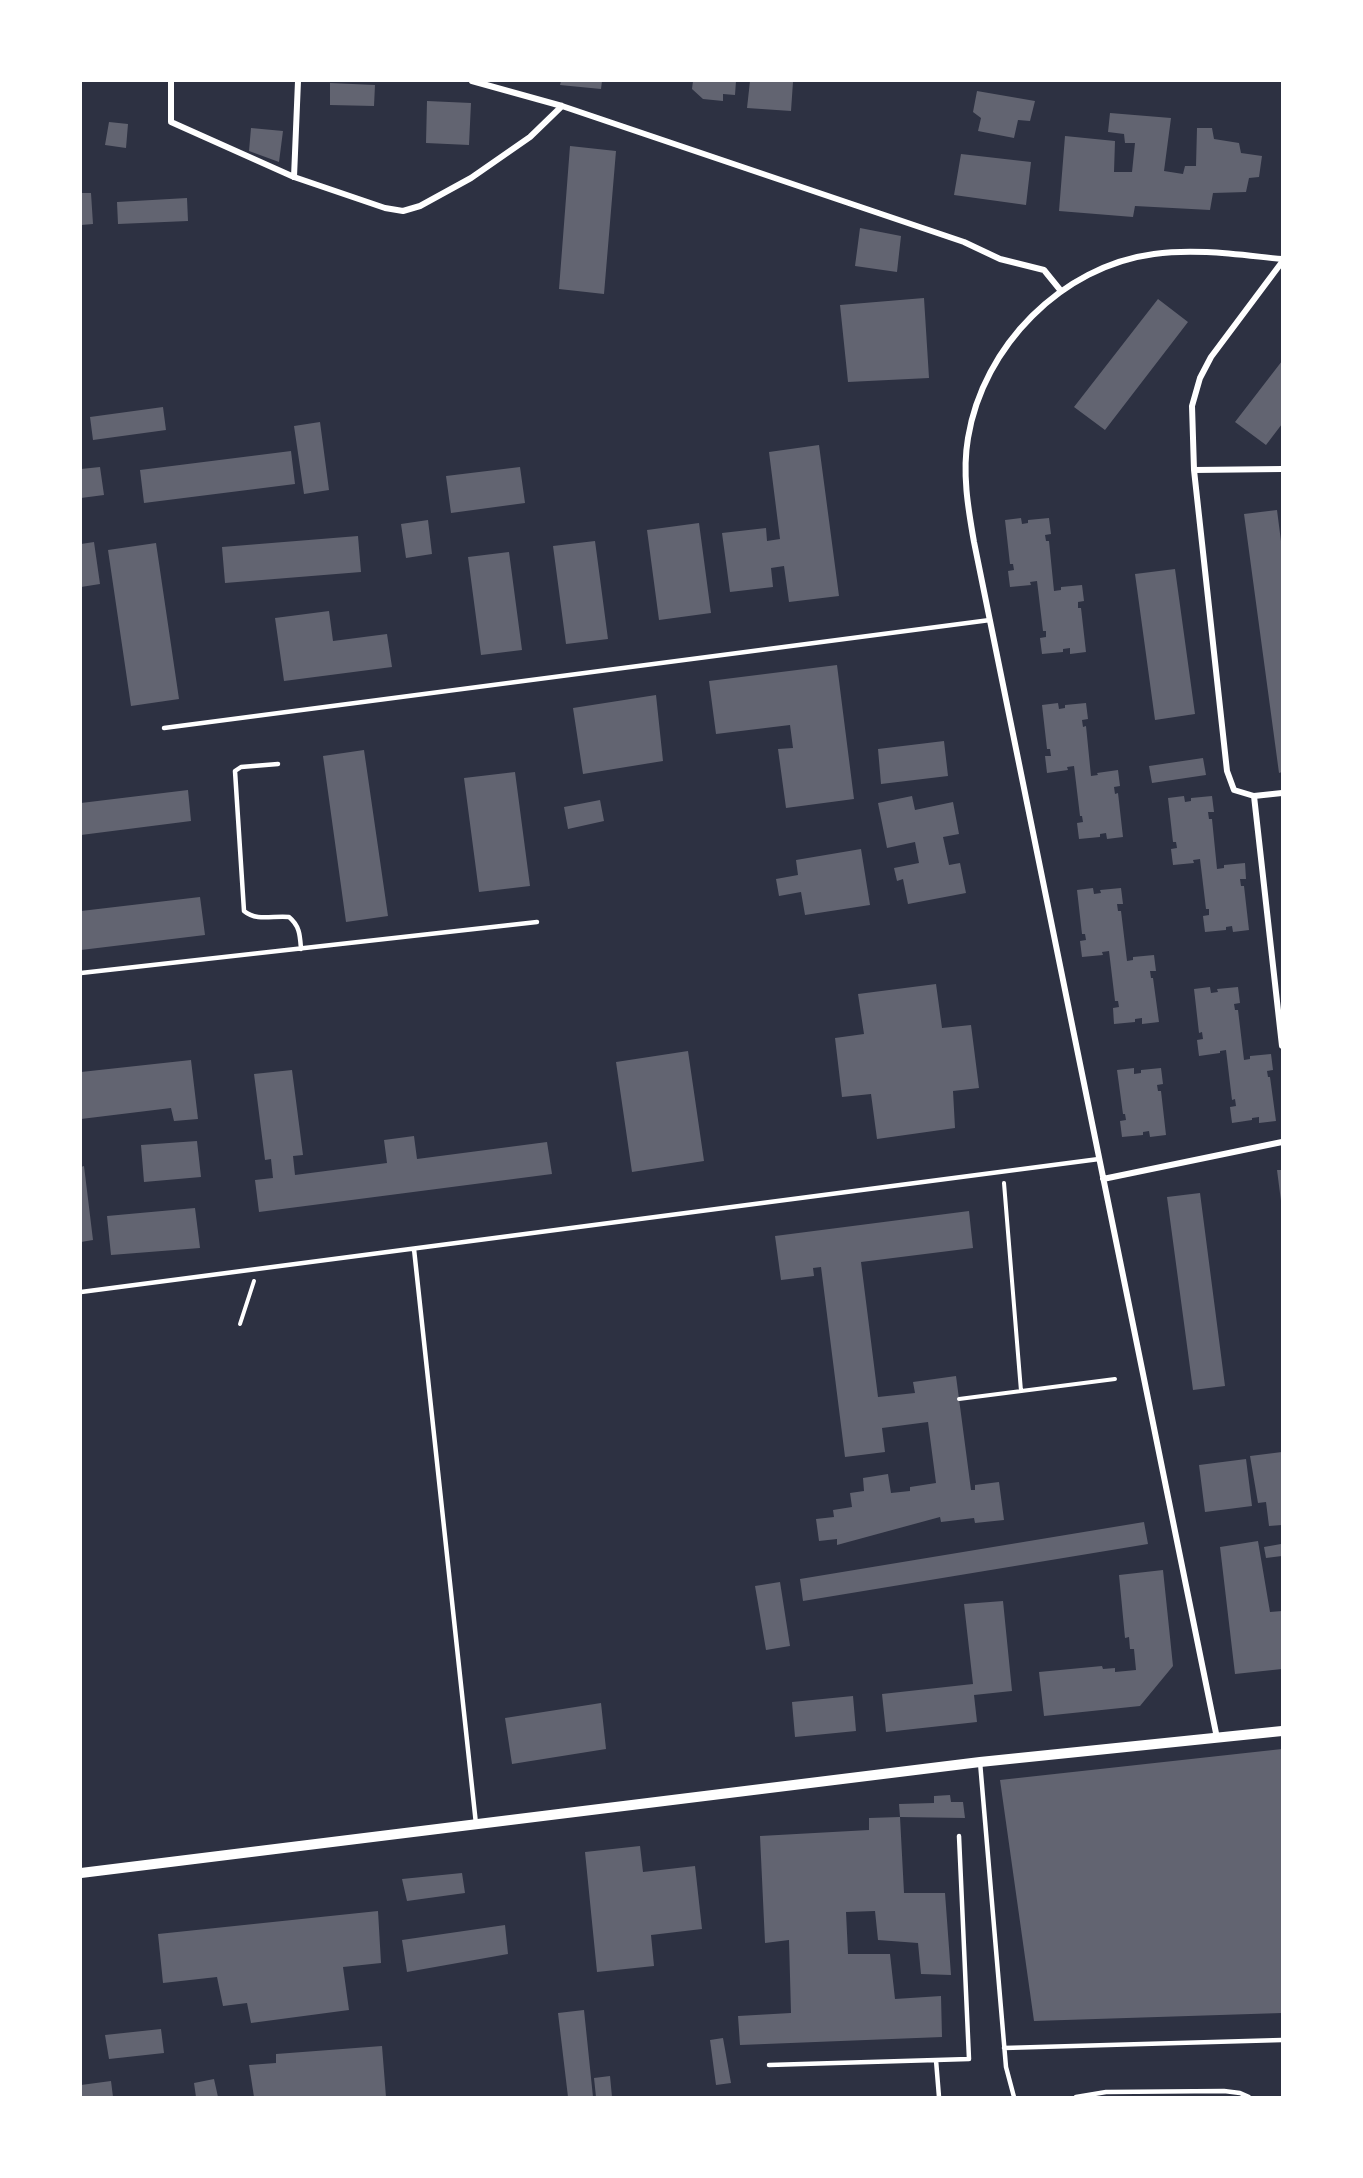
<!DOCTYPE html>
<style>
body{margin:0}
#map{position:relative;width:1363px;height:2178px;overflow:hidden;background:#2d3142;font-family:"DejaVu Sans",sans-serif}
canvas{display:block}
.frame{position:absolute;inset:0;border:82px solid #fff;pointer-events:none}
</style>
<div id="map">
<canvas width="1363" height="2178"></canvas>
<div class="frame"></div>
</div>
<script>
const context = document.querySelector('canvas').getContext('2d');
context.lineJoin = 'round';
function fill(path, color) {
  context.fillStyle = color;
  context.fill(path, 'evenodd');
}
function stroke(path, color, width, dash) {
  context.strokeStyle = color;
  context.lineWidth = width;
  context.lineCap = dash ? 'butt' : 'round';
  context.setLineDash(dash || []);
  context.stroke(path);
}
const building = new Path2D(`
 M 561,81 L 602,81 L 601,89 L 560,85 Z
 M 693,81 L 736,81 L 735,95 L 723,94 L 723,101 L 703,99 L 692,89 Z
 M 750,81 L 793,82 L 791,111 L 747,108 Z
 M 330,83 L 375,85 L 374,106 L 330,105 Z
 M 977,91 L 1035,101 L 1030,121 L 1018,120 L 1014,138 L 978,131 L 981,118 L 973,112 Z
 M 427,101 L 471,103 L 469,145 L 426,143 Z
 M 1110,113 L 1171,118 L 1164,171 L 1183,174 L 1185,166 L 1196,166 L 1197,128 L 1212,128 L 1214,139 L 1239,143 L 1241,153 L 1262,156 L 1259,177 L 1249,178 L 1246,192 L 1213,193 L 1210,210 L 1135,206 L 1133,217 L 1059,211 L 1065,136 L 1115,141 L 1114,172 L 1132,172 L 1135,143 L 1125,143 L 1124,134 L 1108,132 Z
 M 109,122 L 128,124 L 126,148 L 105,145 Z
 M 251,128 L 283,131 L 279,162 L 249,151 Z
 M 570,146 L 616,151 L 604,294 L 559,289 Z
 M 961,154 L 1031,162 L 1026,205 L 954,195 Z
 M 81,193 L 91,193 L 93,224 L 81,225 Z
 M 187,198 L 188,221 L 118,224 L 117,202 Z
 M 860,228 L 901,236 L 897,272 L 855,266 Z
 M 924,298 L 929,378 L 848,382 L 840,305 Z
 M 1158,299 L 1188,322 L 1105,430 L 1074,407 Z
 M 1282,361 L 1282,424 L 1266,445 L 1235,422 Z
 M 163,407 L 166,430 L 93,440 L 90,417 Z
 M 320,422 L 329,490 L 304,494 L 294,426 Z
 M 819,445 L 839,596 L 789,602 L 784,566 L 771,568 L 773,587 L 730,592 L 722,533 L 766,528 L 767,541 L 780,539 L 769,452 Z
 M 291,451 L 295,484 L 144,503 L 140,470 Z
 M 100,467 L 104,495 L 81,498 L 81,469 Z
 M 520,467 L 525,503 L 451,513 L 446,476 Z
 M 1277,510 L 1282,549 L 1282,772 L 1279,773 L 1244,514 Z
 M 1021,518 L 1022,524 L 1028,523 L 1028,520 L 1049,518 L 1051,534 L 1045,535 L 1046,541 L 1049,541 L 1054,591 L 1061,590 L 1061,587 L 1082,585 L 1084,601 L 1078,602 L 1078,608 L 1081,608 L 1086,652 L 1070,654 L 1070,648 L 1063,649 L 1063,652 L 1042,654 L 1040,638 L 1046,637 L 1046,631 L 1043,631 L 1037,581 L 1030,582 L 1031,585 L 1010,587 L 1008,571 L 1014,570 L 1013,564 L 1010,564 L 1005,520 Z
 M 428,520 L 432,554 L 406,558 L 401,524 Z
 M 699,523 L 711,613 L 659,620 L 647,530 Z
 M 358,536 L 361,572 L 225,583 L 222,547 Z
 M 595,541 L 608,639 L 566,644 L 553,546 Z
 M 94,542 L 100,584 L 81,587 L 81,544 Z
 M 156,543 L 179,699 L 131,706 L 108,550 Z
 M 509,552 L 522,650 L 481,655 L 468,557 Z
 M 1175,569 L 1195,714 L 1155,720 L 1135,574 Z
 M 329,611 L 333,641 L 387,634 L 392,667 L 284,681 L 275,618 Z
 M 837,665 L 854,799 L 786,808 L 778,749 L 793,748 L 790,725 L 716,734 L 709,681 Z
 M 656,695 L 663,761 L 583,774 L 573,708 Z
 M 1058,703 L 1059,709 L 1065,708 L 1065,705 L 1086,703 L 1088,719 L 1082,720 L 1083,727 L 1086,726 L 1091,776 L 1098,775 L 1097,773 L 1118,770 L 1120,786 L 1114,787 L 1115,794 L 1118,793 L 1123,837 L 1107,839 L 1106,833 L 1100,834 L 1100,837 L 1079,839 L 1077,823 L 1083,822 L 1082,816 L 1080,816 L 1074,766 L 1067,767 L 1068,770 L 1047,773 L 1045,756 L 1051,756 L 1050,749 L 1047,749 L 1042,705 Z
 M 944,741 L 948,776 L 881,784 L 878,749 Z
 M 364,750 L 388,916 L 346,922 L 323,756 Z
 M 1203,758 L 1206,775 L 1152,783 L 1149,766 Z
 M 515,772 L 530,886 L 479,892 L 464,778 Z
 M 188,790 L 191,821 L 81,835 L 81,803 Z
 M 912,796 L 915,810 L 953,802 L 959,834 L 943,837 L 949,865 L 960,863 L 966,893 L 908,904 L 903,879 L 897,881 L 894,868 L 919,863 L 915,842 L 887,848 L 878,803 Z
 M 1184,796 L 1185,802 L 1191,801 L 1191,798 L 1212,796 L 1214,812 L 1208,812 L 1209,819 L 1212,819 L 1217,869 L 1224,868 L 1224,865 L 1245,863 L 1246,879 L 1240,879 L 1241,886 L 1244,886 L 1249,930 L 1233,932 L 1232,926 L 1226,927 L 1226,930 L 1205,932 L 1203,916 L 1209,915 L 1209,909 L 1206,909 L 1200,859 L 1193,860 L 1194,863 L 1173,865 L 1171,849 L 1177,848 L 1176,842 L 1173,842 L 1168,798 Z
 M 600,800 L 604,821 L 568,829 L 564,807 Z
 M 861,849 L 870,905 L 805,915 L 801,892 L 779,896 L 776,879 L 798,875 L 796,860 Z
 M 1093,888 L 1094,894 L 1101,893 L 1100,890 L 1121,888 L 1123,904 L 1117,904 L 1118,911 L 1121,911 L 1127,961 L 1133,960 L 1133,957 L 1154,955 L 1156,971 L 1150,971 L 1151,978 L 1153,978 L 1159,1022 L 1142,1024 L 1142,1018 L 1135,1019 L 1135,1022 L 1114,1024 L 1113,1008 L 1119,1007 L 1118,1001 L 1115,1001 L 1109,951 L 1102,952 L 1103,955 L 1082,957 L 1080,941 L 1086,940 L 1085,934 L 1082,934 L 1077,890 Z
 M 200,897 L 205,935 L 81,950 L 81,911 Z
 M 936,984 L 942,1028 L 971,1025 L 979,1088 L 953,1091 L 955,1128 L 877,1139 L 871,1094 L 842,1097 L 835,1038 L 864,1034 L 858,994 Z
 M 1210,987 L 1211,993 L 1218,992 L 1217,989 L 1238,987 L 1240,1003 L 1234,1004 L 1235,1010 L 1238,1010 L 1244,1060 L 1250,1059 L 1250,1056 L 1271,1054 L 1273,1070 L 1267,1071 L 1268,1077 L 1270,1077 L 1276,1121 L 1259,1123 L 1259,1117 L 1252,1118 L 1252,1120 L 1232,1123 L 1230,1107 L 1236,1106 L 1235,1099 L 1232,1100 L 1226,1050 L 1220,1051 L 1220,1053 L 1199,1056 L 1197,1040 L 1203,1039 L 1202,1032 L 1199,1033 L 1194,989 Z
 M 688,1051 L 704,1161 L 632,1172 L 616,1062 Z
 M 191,1060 L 198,1119 L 174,1121 L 171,1108 L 81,1119 L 81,1072 Z
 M 1134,1068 L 1134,1074 L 1141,1073 L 1141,1070 L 1161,1068 L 1163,1084 L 1157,1085 L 1158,1091 L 1161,1091 L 1166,1135 L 1150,1137 L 1149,1131 L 1143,1132 L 1143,1135 L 1122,1137 L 1120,1121 L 1126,1120 L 1125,1114 L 1123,1114 L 1117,1070 Z
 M 292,1070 L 303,1155 L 293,1156 L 295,1175 L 387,1163 L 384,1140 L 414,1136 L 417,1159 L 547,1142 L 552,1174 L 259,1212 L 255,1180 L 273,1178 L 271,1159 L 265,1160 L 254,1074 Z
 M 197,1141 L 201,1177 L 144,1182 L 141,1145 Z
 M 84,1166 L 93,1240 L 81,1242 L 81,1167 Z
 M 1277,1170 L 1282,1170 L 1282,1201 L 1281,1201 Z
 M 1200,1193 L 1225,1386 L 1193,1390 L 1167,1197 Z
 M 195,1208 L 200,1248 L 111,1255 L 107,1216 Z
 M 969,1211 L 973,1248 L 861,1262 L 878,1397 L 915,1393 L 913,1382 L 956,1376 L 971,1490 L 975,1490 L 975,1485 L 999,1482 L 1004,1520 L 975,1523 L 974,1518 L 941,1522 L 940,1517 L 837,1545 L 837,1539 L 819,1541 L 816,1519 L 834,1517 L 833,1510 L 852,1507 L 850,1493 L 864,1491 L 863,1478 L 888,1474 L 891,1493 L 910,1491 L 910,1487 L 936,1483 L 928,1422 L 882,1428 L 885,1452 L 845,1457 L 821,1267 L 813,1268 L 814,1276 L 781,1280 L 775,1236 Z
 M 1282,1452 L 1282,1525 L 1269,1526 L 1266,1502 L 1258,1503 L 1250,1456 Z
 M 1246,1459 L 1252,1506 L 1205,1512 L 1199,1465 Z
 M 1144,1522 L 1148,1544 L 803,1601 L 800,1579 Z
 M 1258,1541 L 1270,1612 L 1282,1611 L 1282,1669 L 1235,1674 L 1220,1547 Z
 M 1281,1544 L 1282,1556 L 1266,1558 L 1264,1547 Z
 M 1163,1570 L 1173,1666 L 1140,1706 L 1044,1716 L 1039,1672 L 1102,1666 L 1103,1669 L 1115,1668 L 1115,1672 L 1136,1670 L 1134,1649 L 1130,1649 L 1129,1637 L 1125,1638 L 1119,1575 Z
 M 780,1582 L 790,1646 L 766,1650 L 755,1586 Z
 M 1003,1601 L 1012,1691 L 974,1695 L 977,1722 L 886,1732 L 882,1694 L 973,1684 L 964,1604 Z
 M 853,1696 L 856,1731 L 795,1737 L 792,1702 Z
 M 601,1703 L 606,1749 L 512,1764 L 505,1718 Z
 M 1282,1749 L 1282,2013 L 1034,2021 L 1000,1780 Z
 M 950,1795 L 951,1802 L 963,1802 L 965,1818 L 900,1817 L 899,1804 L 934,1803 L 934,1796 Z
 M 900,1817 L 904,1893 L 945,1893 L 951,1975 L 921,1974 L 918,1943 L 878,1940 L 875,1911 L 846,1912 L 848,1954 L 890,1954 L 895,1999 L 941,1996 L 942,2037 L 740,2045 L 738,2016 L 791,2013 L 789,1940 L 765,1943 L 760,1836 L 869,1830 L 869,1818 Z
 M 640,1846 L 643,1872 L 695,1866 L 702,1929 L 651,1935 L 654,1966 L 597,1972 L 585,1852 Z
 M 462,1873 L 465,1893 L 407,1901 L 402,1879 Z
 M 378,1911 L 381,1963 L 343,1967 L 349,2010 L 251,2023 L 247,2003 L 223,2006 L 217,1977 L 163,1983 L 158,1934 Z
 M 505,1925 L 508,1954 L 407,1972 L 402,1940 Z
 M 584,2010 L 593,2097 L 568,2097 L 558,2013 Z
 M 161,2029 L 164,2053 L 109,2059 L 105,2035 Z
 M 723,2038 L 731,2083 L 716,2085 L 710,2040 Z
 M 382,2046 L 386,2097 L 254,2097 L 249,2065 L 276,2063 L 276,2054 Z
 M 610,2076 L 612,2097 L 596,2097 L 594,2078 Z
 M 214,2079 L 218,2097 L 196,2097 L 194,2083 Z
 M 111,2081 L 113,2097 L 81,2097 L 81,2085 Z`);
const path = new Path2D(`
 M 1004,1183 L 1021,1391
 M 240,1324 L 254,1281
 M 959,1399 L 1115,1379`);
const service = new Path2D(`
 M 164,728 L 990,620
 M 278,764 L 241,767 L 235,771 L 244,911 C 257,922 274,915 289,917 C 300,926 300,936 301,949
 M 81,973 L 537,922
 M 414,1249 L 476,1824
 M 81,1292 L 1099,1159
 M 980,1762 L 1006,2067 L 1014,2097
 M 1004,2048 L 1282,2040
 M 936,2060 L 969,2059 L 959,1836
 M 769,2065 L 936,2060 L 939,2097
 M 1076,2097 L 1106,2092 L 1224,2091 L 1240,2093 L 1249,2097`);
const minor = new Path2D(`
 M 171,81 L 171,122 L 294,177 L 385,208 L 403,211 L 420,206 L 471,178 L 530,137 L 562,106
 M 472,81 L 562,106 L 964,242 L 1000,259 L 1044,270 L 1061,291
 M 294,177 L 298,81
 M 1282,262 L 1211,357 L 1200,378 L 1192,406 L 1194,470 L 1227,771 L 1234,790 L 1254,796 L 1282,1046
 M 1194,470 L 1282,469
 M 1254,796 L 1282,793
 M 1103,1179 L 1282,1142
 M 1217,1738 L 974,542 C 968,508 962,473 968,438 C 983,346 1062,266 1154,254 C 1197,248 1240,255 1282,259`);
const tertiary = new Path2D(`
 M 81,1873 L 980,1762 L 1282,1731`);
fill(building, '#626471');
stroke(path, '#fff', 4);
stroke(service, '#fff', 4.5);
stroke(minor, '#fff', 6);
stroke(tertiary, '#fff', 10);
</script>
